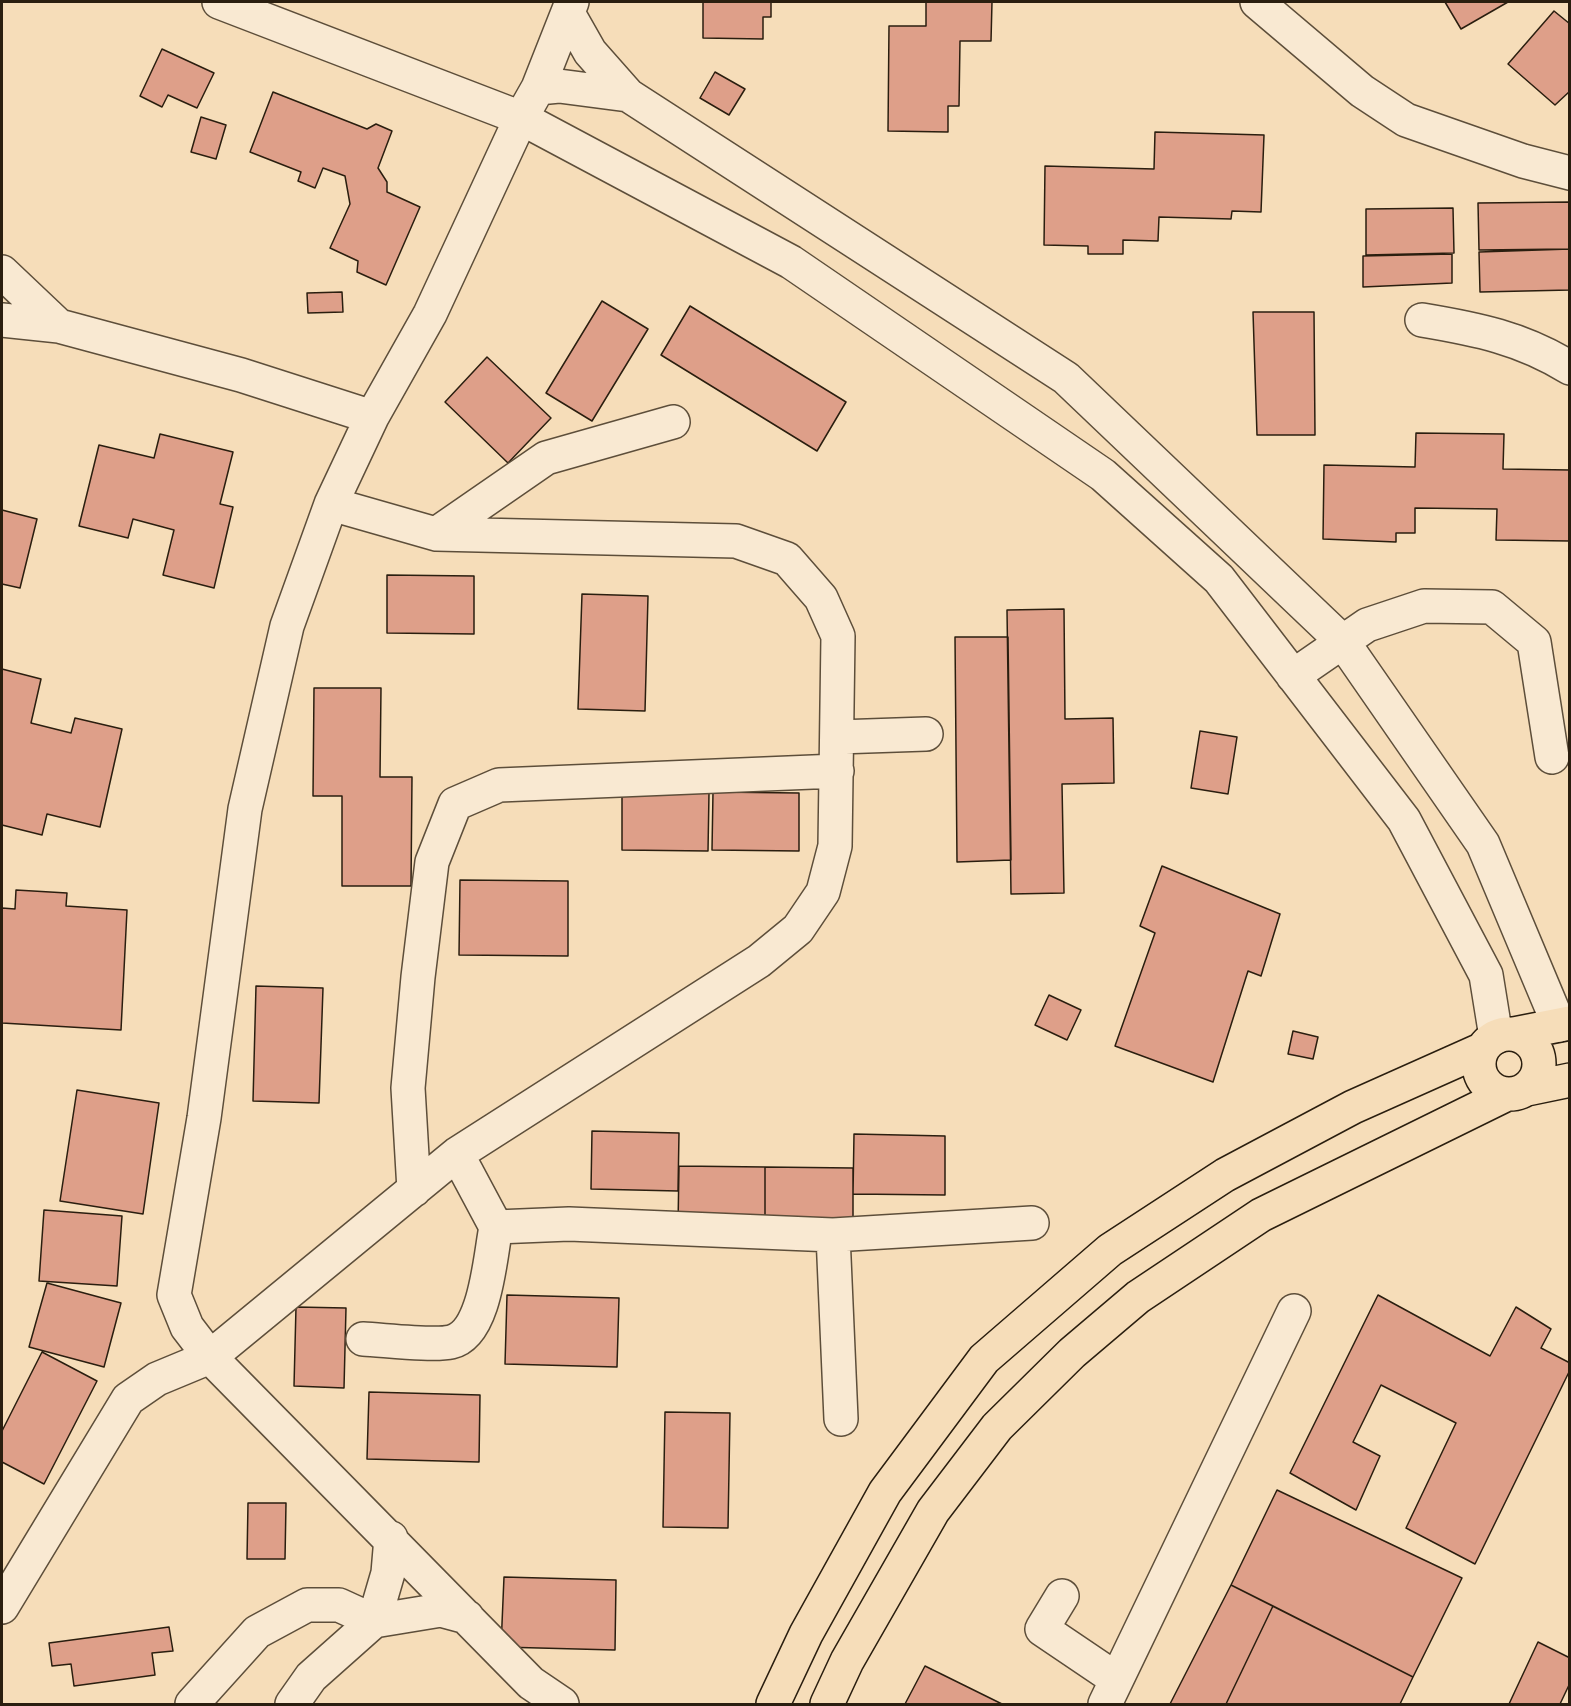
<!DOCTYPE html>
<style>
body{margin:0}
#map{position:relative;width:1571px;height:1706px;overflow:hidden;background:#f6ddb9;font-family:"IM FELL Double Pica",serif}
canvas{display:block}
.frame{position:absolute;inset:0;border:3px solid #2a1e0f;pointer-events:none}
</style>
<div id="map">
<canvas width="1571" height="1706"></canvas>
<div class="frame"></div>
</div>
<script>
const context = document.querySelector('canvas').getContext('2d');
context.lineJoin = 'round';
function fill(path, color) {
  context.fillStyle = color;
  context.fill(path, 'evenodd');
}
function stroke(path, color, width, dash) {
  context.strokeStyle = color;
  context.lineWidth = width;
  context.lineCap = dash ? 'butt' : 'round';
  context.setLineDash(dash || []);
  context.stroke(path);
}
const building = new Path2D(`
 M 703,2 L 771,2 L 771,17 L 763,17 L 763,39 L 703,38 Z
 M 926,2 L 992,2 L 991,41 L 960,41 L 959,106 L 948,106 L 948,132 L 888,131 L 889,26 L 926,26 Z
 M 1445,2 L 1508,2 L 1461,29 Z
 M 1554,11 L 1570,24 L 1570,91 L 1555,105 L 1508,64 Z
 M 162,49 L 214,73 L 197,108 L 168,95 L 162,107 L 140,96 Z
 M 715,72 L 745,89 L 729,115 L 700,98 Z
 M 273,92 L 367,129 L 376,124 L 392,131 L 378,168 L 387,182 L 387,192 L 420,207 L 386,285 L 357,272 L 358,261 L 330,248 L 350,204 L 345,176 L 323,168 L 315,188 L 298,181 L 301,172 L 250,152 Z
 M 201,117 L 226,125 L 216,159 L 191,152 Z
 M 1155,132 L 1264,135 L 1261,212 L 1232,211 L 1231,219 L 1159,217 L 1158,241 L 1123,240 L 1123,254 L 1088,254 L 1088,246 L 1044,245 L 1045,166 L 1154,169 Z
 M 1570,202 L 1570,249 L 1479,250 L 1478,203 Z
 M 1453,208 L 1454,253 L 1366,255 L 1366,209 Z
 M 1570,249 L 1570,290 L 1480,292 L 1479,252 Z
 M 1452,254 L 1452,283 L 1363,287 L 1363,256 Z
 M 342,292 L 343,312 L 308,313 L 307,293 Z
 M 602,301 L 648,329 L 592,421 L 546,393 Z
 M 690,306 L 846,402 L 817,451 L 661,355 Z
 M 1253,312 L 1314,312 L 1315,435 L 1257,435 Z
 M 487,357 L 551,418 L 508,463 L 445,402 Z
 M 1416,433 L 1504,434 L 1503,469 L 1570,470 L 1570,541 L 1496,540 L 1497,509 L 1415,508 L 1415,533 L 1396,533 L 1396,542 L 1323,539 L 1324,465 L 1415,467 Z
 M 160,434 L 233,452 L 220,504 L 233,507 L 214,588 L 163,575 L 174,530 L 133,519 L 128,538 L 79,526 L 99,445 L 154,458 Z
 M 2,510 L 37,519 L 20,588 L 2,584 Z
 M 387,575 L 474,576 L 474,634 L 387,633 Z
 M 582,594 L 648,596 L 645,711 L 578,709 Z
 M 1064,609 L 1065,719 L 1113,718 L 1114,783 L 1062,784 L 1064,893 L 1011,894 L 1007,610 Z
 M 955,637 L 1008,637 L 1011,860 L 957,862 Z
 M 2,669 L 41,679 L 31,723 L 71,733 L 75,718 L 122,729 L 100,827 L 47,814 L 42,835 L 2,825 Z
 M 314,688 L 381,688 L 380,777 L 412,777 L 411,886 L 342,886 L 342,796 L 313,796 Z
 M 1200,731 L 1237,737 L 1228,794 L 1191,788 Z
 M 622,792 L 709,793 L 708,851 L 622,850 Z
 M 713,792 L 799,793 L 799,851 L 712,850 Z
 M 1162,866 L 1280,914 L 1261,976 L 1248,971 L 1213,1082 L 1115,1046 L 1155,933 L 1140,926 Z
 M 460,880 L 568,881 L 568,956 L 459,955 Z
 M 16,890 L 67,893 L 66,906 L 127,910 L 121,1030 L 2,1023 L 2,908 L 15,909 Z
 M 256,986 L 323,988 L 319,1103 L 253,1101 Z
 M 1049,995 L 1081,1010 L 1067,1040 L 1035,1025 Z
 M 1293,1031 L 1318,1037 L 1313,1059 L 1288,1054 Z
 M 77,1090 L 159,1103 L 143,1214 L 60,1201 Z
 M 592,1131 L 679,1133 L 678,1191 L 591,1189 Z
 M 854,1134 L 945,1136 L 945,1195 L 853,1194 Z
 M 679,1166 L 765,1167 L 765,1226 L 678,1225 Z
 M 765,1167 L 853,1168 L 853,1226 L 765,1226 Z
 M 44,1210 L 122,1216 L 117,1286 L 39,1281 Z
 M 47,1283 L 121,1303 L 104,1367 L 29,1347 Z
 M 507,1295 L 619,1298 L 617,1367 L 505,1364 Z
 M 1378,1295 L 1490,1356 L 1516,1307 L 1551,1329 L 1541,1348 L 1570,1363 L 1570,1370 L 1475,1564 L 1406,1528 L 1456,1423 L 1381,1385 L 1353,1442 L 1380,1456 L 1356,1510 L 1290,1473 Z
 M 296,1307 L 346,1308 L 344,1388 L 294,1386 Z
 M 42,1352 L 97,1381 L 44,1484 L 2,1462 L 2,1431 Z
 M 369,1392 L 480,1395 L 479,1462 L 367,1459 Z
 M 665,1412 L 730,1413 L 728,1528 L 663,1527 Z
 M 1277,1490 L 1462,1578 L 1413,1677 L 1231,1585 Z
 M 248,1503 L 286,1503 L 285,1559 L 247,1559 Z
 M 504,1577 L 616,1580 L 615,1650 L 501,1647 Z
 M 1231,1585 L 1273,1606 L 1226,1704 L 1170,1704 Z
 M 1273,1606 L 1413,1677 L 1400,1704 L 1226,1704 Z
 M 169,1627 L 173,1651 L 152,1653 L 155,1675 L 74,1686 L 71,1664 L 52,1666 L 49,1643 Z
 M 1538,1642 L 1570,1658 L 1570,1683 L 1560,1704 L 1509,1704 Z
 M 925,1666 L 1002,1704 L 905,1704 Z`);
const minor = new Path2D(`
 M 219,2 L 521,118 L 791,262 L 1103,475 L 1219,579 L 1404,820 L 1486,975 L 1496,1037
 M 1257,2 L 1362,91 L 1406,120 L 1523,161 L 1570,173
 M 569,15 L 590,52 L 628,95
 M 538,88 L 559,86 L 628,95 L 1066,378 L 1343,642 L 1483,844 L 1559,1025
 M 2,272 L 59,326 L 241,375 L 372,417
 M 2,320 L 59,326
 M 1422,320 C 1476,329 1522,338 1570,368
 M 331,504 L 436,534 L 736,541 L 787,559 L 821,598 L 838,636 L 835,846 L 823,892 L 798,929 L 759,961 L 457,1154 L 210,1357 L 187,1327 L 174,1295 L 204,1118 L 245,809 L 287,626 L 331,504 L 372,417 L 430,314 L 521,118 L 538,88 L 572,2
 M 436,534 L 546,458 L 673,422
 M 1293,676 L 1367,625 L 1424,606 L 1492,607 L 1534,642 L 1552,757
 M 838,737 L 926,734
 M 457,1154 L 496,1227 L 569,1224 L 833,1235 L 1032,1223
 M 414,1190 L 408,1088 L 418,977 L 432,862 L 455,804 L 499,785 L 837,771
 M 833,1235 L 841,1419
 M 363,1339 C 384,1340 434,1346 451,1342 C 486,1334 490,1256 496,1227
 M 1062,1596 L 1042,1629 L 1116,1679
 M 2,1607 L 128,1399 L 157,1379 L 210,1357 L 531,1683 L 562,1704
 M 192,1704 L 257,1632 L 307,1605 L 339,1605 L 374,1621 L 388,1573 L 391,1538
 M 292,1704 L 311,1677 L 374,1621 L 441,1610 L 467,1617
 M 1105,1704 L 1294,1311`);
const major = new Path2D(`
 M 1514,1034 L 1570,1023
 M1479 1064a30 30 0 1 1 60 0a30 30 0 1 1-60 0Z
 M 1527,1089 L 1570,1080
 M 773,1704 L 806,1634 L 885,1492 L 984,1359 L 1110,1250 L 1225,1175 L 1353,1107 L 1483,1049
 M 827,1704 L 847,1661 L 933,1511 L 997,1427 L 1072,1353 L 1138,1297 L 1261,1215 L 1507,1094`);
fill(building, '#de9f89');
stroke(building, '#2a1e0f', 1.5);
stroke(minor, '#5d4e3a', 36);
stroke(major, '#2a1e0f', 36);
stroke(minor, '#f9e9d2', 33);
stroke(major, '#f6ddb9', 33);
</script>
